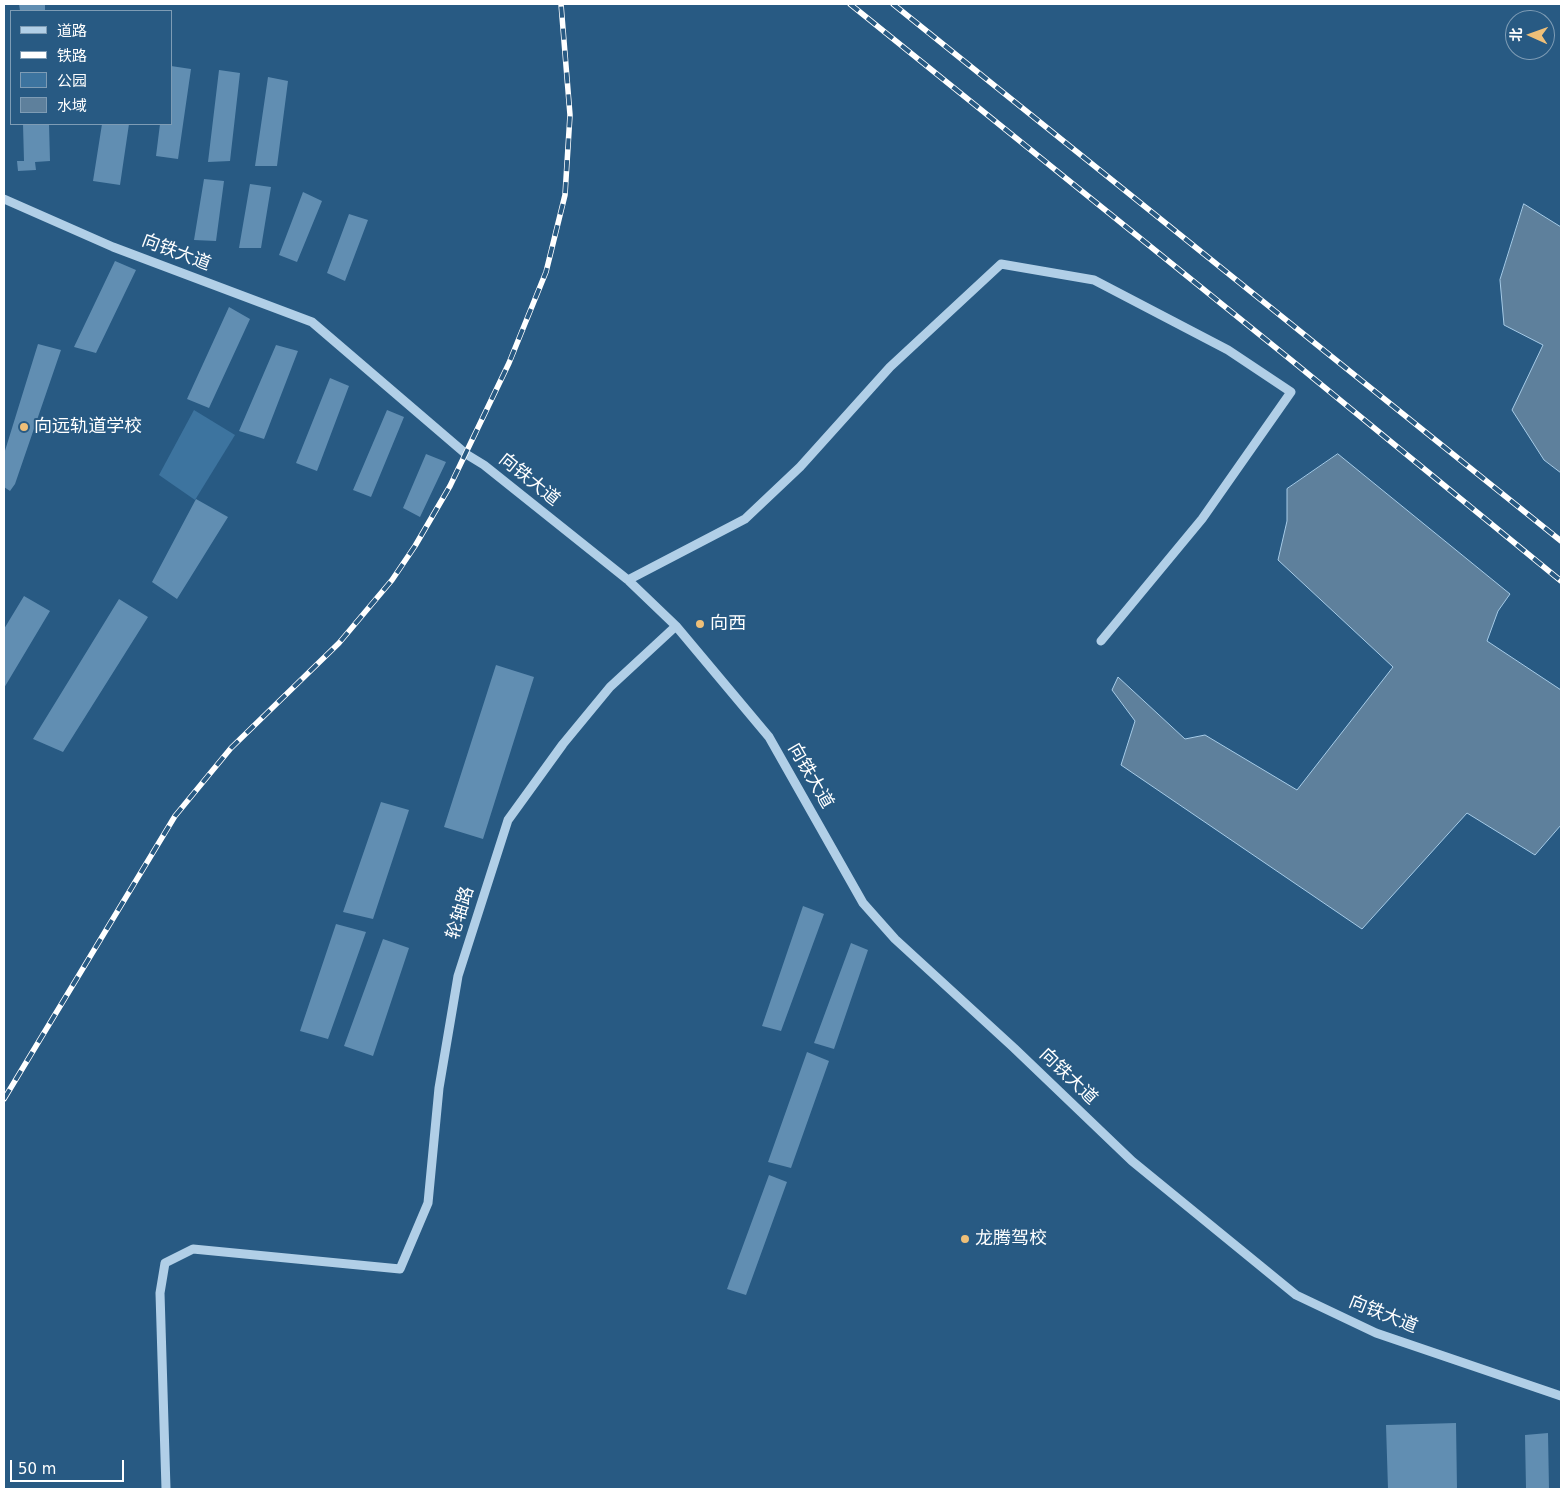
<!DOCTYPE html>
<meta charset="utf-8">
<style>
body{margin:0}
#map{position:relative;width:1565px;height:1493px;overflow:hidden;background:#285a83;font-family:"DejaVu Sans","Noto Sans SC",sans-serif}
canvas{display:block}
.frame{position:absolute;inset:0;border:5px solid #fff;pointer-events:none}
.legend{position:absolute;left:10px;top:10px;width:162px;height:115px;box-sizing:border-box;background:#285a83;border:1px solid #7e9cb5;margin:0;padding:6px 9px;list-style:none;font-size:15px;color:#fff}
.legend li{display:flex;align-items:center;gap:10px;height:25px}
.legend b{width:25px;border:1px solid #7e9cb5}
.north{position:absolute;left:1505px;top:10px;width:50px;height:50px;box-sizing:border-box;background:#285a83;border:1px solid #7e9cb5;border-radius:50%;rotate:272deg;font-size:14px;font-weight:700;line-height:20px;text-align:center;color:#fff}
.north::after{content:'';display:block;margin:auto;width:18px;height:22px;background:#eebf78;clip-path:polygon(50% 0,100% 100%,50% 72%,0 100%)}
.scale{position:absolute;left:10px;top:1460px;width:114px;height:22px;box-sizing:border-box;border:2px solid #fff;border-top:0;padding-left:6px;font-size:15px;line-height:18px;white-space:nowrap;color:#fff;-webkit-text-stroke:4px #285a83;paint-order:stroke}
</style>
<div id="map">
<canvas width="1565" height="1493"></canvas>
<div class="frame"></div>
<ul class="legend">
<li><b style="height:6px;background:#b1cfe7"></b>道路</li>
<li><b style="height:6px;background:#fff"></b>铁路</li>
<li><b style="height:14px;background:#3d749f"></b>公园</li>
<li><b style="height:14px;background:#5e809c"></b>水域</li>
</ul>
<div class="north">北</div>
<div class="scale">50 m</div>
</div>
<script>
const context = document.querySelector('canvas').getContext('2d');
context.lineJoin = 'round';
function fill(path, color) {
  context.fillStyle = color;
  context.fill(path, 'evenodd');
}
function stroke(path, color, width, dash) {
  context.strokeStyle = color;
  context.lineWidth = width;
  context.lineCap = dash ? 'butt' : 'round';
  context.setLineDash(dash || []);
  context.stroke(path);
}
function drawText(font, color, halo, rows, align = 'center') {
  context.font = font + ' "DejaVu Sans","Noto Sans SC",sans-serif';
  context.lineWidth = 4;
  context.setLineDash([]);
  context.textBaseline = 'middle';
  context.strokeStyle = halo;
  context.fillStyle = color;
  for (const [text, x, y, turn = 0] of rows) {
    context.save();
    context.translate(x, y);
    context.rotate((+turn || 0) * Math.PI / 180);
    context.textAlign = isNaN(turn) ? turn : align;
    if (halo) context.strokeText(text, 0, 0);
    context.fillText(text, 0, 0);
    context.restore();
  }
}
const green = new Path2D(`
 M 194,410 L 235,435 L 195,500 L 159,475 Z`);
const water = new Path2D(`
 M 1524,204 L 1561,227 L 1561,473 L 1544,460 L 1512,410 L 1543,345 L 1504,325 L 1500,280 Z
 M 1338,454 L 1510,594 L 1498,611 L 1487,641 L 1561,690 L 1561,825 L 1535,855 L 1467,813 L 1362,929 L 1121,765 L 1135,721 L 1112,690 L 1118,677 L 1185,739 L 1205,735 L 1297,790 L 1393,667 L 1278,560 L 1287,521 L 1287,489 Z`);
const building = new Path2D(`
 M 19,4 L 45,4 L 45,11 L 20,11 Z
 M 171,66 L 191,69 L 178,159 L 156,156 L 160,124 L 171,124 Z
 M 219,70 L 240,73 L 230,161 L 208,162 Z
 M 268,77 L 288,81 L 277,166 L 255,166 Z
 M 23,124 L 49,124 L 50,161 L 35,162 L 36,170 L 18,171 L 17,161 L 24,161 Z
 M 102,124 L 129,124 L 120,185 L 93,181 Z
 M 204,179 L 224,181 L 216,241 L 194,240 Z
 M 250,184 L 271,187 L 261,248 L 239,248 Z
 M 303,192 L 322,201 L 297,262 L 279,255 Z
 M 349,214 L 368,220 L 345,281 L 327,273 Z
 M 115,261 L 136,270 L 96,353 L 74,347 Z
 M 229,307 L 250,319 L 209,408 L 187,399 Z
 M 38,344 L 61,350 L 15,484 L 10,491 L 4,487 L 4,454 Z
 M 276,345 L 298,351 L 264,439 L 239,431 Z
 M 330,378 L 349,386 L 317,471 L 296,463 Z
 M 387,410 L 404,417 L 371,497 L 353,490 Z
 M 426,454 L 446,462 L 420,517 L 403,508 Z
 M 196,499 L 228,517 L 177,599 L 152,582 Z
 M 24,596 L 50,611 L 4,688 L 4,629 Z
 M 119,599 L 148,617 L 63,752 L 33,739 Z
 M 496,665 L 534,677 L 483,839 L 444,827 Z
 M 381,802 L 409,810 L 373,919 L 343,912 Z
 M 803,906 L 824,914 L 781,1031 L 762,1026 Z
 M 336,924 L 366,932 L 328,1039 L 300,1031 Z
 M 383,939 L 409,948 L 373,1056 L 344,1046 Z
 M 851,943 L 868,950 L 834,1049 L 814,1043 Z
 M 807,1052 L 829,1061 L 791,1168 L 768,1162 Z
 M 769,1175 L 787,1182 L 746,1295 L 727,1289 Z
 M 1456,1423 L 1457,1489 L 1388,1489 L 1386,1425 Z
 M 1548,1433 L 1549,1489 L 1526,1489 L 1525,1435 Z`);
const minor = new Path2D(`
 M 4,199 L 113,247 L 312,322 L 466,454 L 484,465 L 628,580 L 676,626 L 769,737 L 863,903 L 895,939 L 1014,1048 L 1132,1161 L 1296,1295 L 1376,1333 L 1561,1396
 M 628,580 L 745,519 L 800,467 L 890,367 L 1001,264 L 1094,280 L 1228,350 L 1291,392 L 1202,519 L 1101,641
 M 166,1489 L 160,1293 L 165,1263 L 193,1249 L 400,1269 L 428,1203 L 439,1088 L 458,976 L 508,820 L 563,744 L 610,687 L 676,626`);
const rail = new Path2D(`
 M 850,4 L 1296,364 L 1561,581
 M 893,4 L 1561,541
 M 4,1099 L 175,816 L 231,748 L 339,643 L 392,580 L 415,546 L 450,486 L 509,363 L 546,272 L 565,195 L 570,115 L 561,4`);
const markers = [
 [24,427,5,"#eebf78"],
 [700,624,5,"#eebf78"],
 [965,1239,5,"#eebf78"]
];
const streetNames = [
 ["向铁大道",176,253,21],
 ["向铁大道",529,480,39],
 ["向铁大道",810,776,60],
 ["轮轴路",461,913,-73],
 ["向铁大道",1068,1077,44],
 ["向铁大道",1383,1315,22]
];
const poiNames = [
 ["向远轨道学校",34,427],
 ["向西",710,624],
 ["龙腾驾校",975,1239]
];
fill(green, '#3d749f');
fill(water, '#5e809c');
stroke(water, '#a6cbe7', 1);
fill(building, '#618eb2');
stroke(minor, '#b1cfe7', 9);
stroke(rail, '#fff', 5.5);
stroke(rail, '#285a83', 4, [11]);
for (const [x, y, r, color] of markers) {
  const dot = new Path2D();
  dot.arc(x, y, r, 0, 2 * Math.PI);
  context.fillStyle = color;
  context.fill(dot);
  stroke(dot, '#285a83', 2);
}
drawText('18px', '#fff', '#285a83', streetNames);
drawText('18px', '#fff', '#285a83', poiNames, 'left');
</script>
